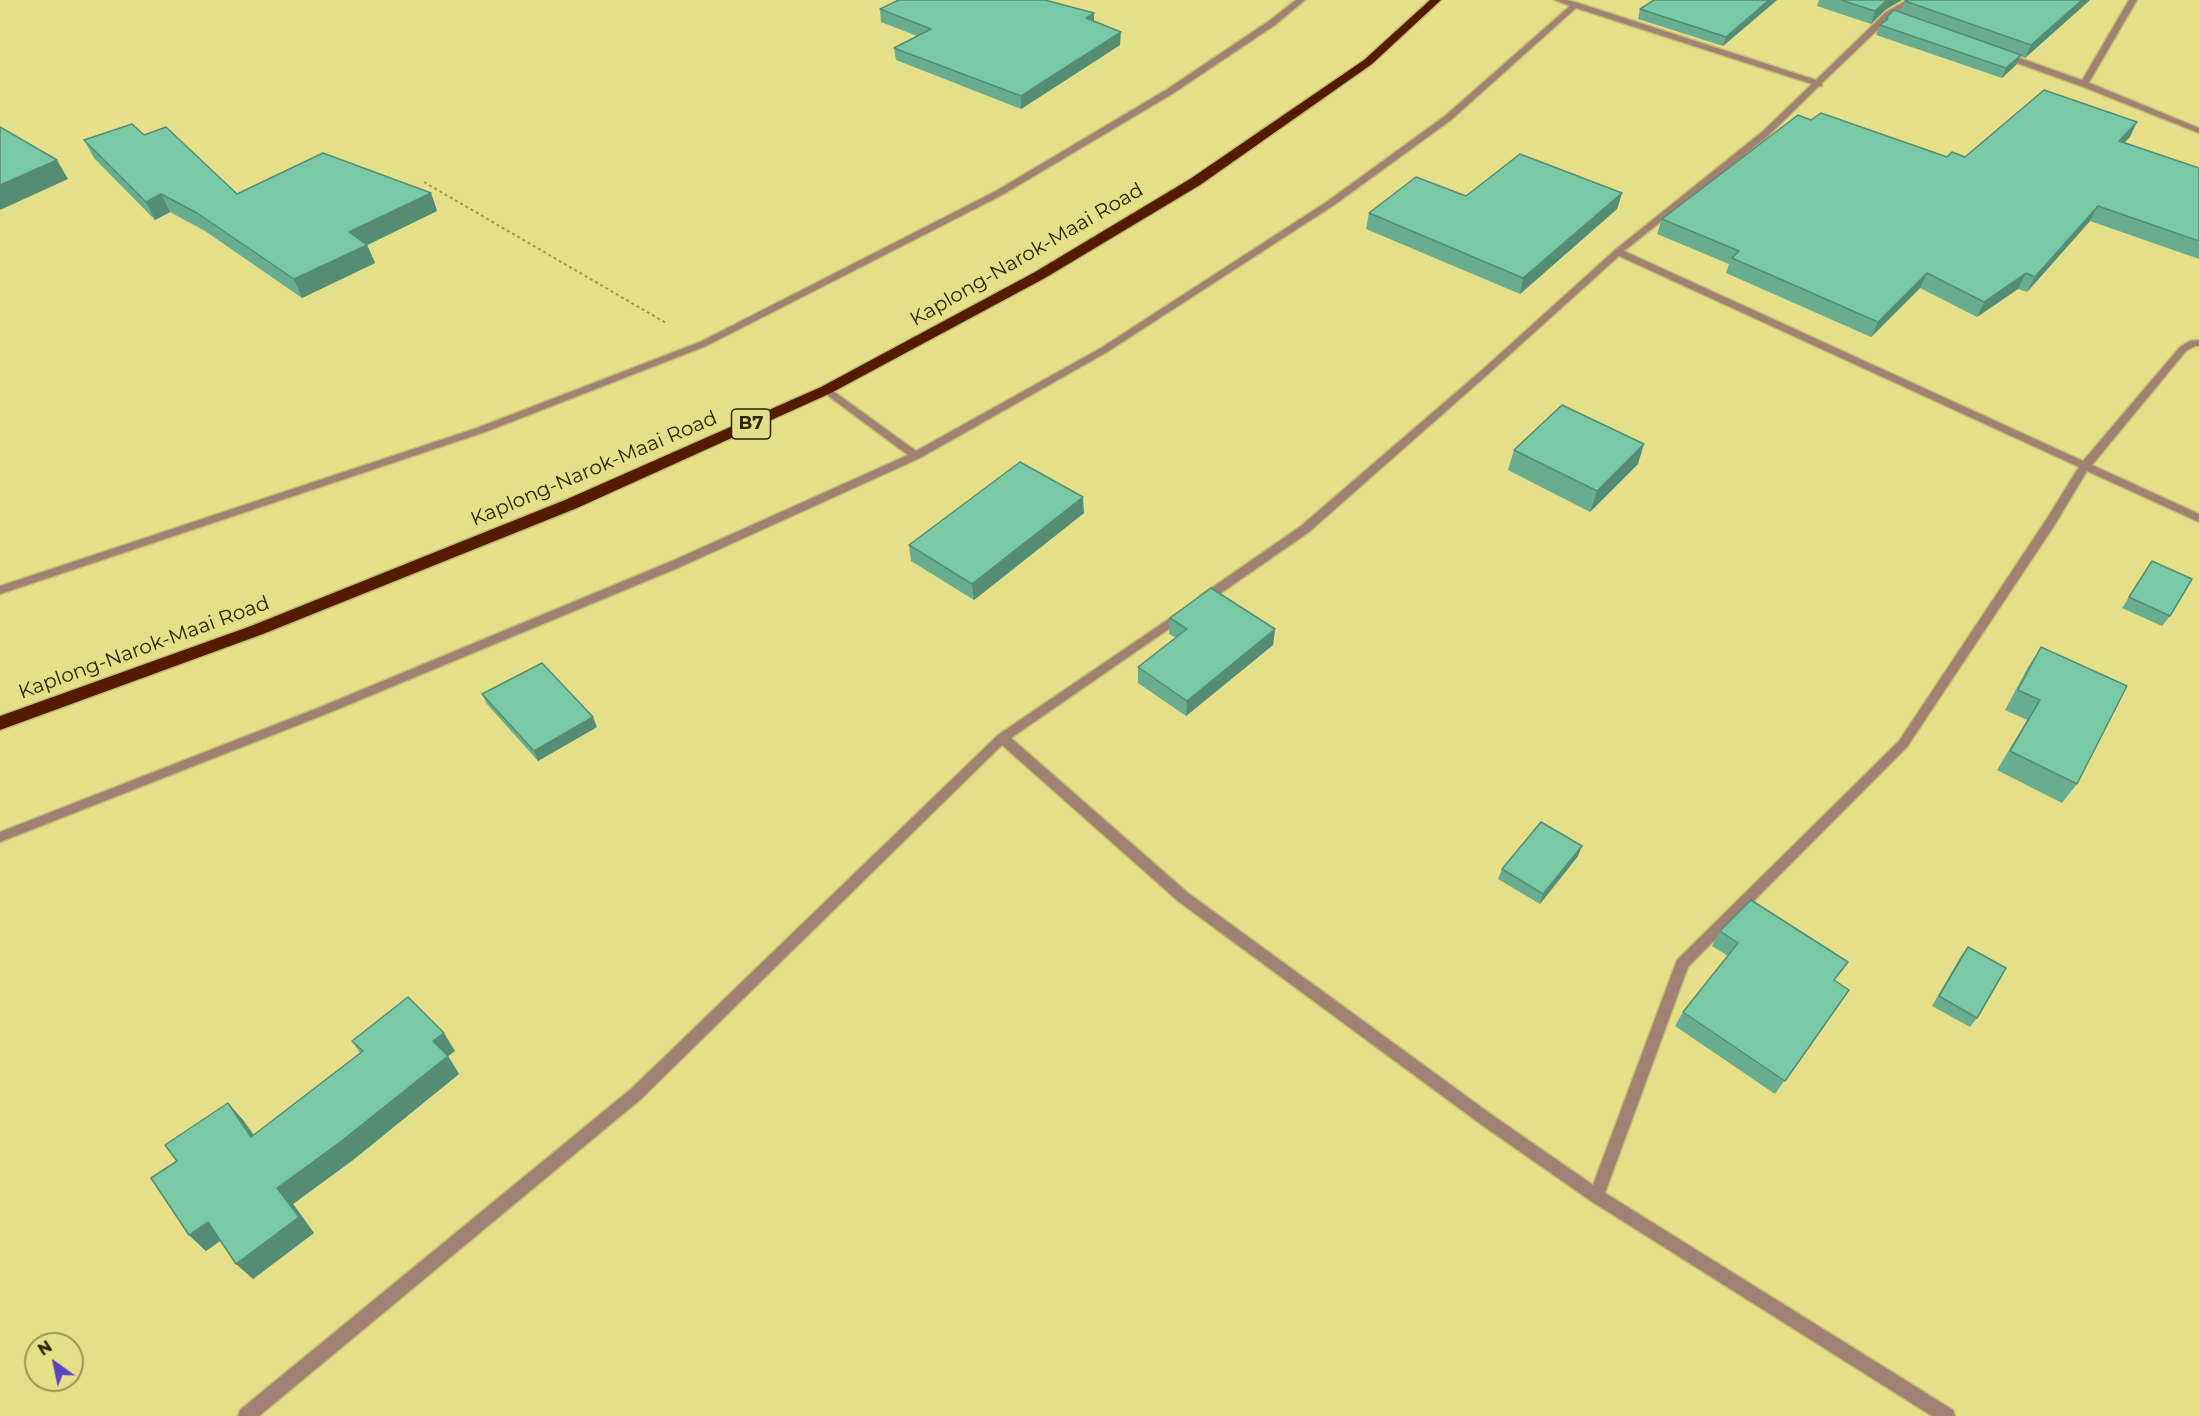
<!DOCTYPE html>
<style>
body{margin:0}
#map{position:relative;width:2199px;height:1416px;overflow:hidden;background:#e6df89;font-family:Montserrat,sans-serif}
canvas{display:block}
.north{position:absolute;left:24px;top:1332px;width:60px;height:60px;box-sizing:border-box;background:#e6df89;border:2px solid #9a9553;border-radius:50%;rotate:327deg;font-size:16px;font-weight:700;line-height:24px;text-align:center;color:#292602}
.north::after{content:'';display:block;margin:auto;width:21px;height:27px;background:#5846be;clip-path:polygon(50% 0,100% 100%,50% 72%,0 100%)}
</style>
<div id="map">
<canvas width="2199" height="1416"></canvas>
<div class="north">N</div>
</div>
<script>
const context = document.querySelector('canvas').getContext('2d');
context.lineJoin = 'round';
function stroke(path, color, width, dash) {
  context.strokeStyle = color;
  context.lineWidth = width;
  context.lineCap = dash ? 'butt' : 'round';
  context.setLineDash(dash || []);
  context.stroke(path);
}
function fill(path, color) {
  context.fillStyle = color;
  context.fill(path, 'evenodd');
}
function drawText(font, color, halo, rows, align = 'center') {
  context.font = font + ' Montserrat,sans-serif';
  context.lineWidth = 5;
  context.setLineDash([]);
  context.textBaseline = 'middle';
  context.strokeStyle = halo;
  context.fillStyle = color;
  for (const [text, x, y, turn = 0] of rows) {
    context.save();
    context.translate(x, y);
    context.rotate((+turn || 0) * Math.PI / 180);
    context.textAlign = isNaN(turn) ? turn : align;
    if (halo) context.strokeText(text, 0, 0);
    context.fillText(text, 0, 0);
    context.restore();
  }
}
const path = new Path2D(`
 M 424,182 L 666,323`);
const lane = new Path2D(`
 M 2129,0 L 2137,0 L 2088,84 L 2081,86 L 2080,84 Z`);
const street = new Path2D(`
 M 1296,0 L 1305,0 L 1275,25 L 1172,94 L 1002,195 L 706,346 L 485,432 L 0,594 L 0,586 L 477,428 L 700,342 L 996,191 L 1166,90 L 1269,21 Z
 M 1555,0 L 1566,0 L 1578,3 L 1816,80 L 1886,12 L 1907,0 L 1916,0 L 1892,16 L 1822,83 L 1822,86 L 1819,86 L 1768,136 L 1624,251 L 2083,461 L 2180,347 L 2190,341 L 2199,340 L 2199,346 L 2195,346 L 2186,351 L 2092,465 L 2199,514 L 2199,522 L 2087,471 L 2054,526 L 1907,747 L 1688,967 L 1605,1193 L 1953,1410 L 1955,1416 L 1932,1416 L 1591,1201 L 1482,1125 L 1178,901 L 1002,745 L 641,1099 L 259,1416 L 238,1416 L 240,1410 L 631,1089 L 998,735 L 1182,610 L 1186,611 L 1188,614 L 1186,617 L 1011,738 L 1188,893 L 1492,1115 L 1593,1185 L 1677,960 L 1899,741 L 2046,520 L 2079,467 L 1619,256 L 1487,375 L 1309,532 L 1208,602 L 1200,602 L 1198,599 L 1200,596 L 1301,526 L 1481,371 L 1615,250 L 1762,132 L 1812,84 L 1576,8 L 1451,120 L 1334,205 L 1107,352 L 920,458 L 680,567 L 326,714 L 0,842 L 0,832 L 318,708 L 672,561 L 908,455 L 823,392 L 823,388 L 829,388 L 916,451 L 1101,348 L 1328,201 L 1445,116 L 1570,6 Z
 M 2000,53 L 2006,53 L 2087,82 L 2199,128 L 2199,133 L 2081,86 L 2000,57 Z`);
const highway = new Path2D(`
 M 1430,0 L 1441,0 L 1372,64 L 1200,185 L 1045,278 L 831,393 L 577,508 L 263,634 L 0,730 L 0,716 L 251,626 L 565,500 L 821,387 L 1035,272 L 1190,179 L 1364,60 Z`);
const wall = new Path2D(`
 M 1654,0 L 1777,0 L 1723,46 L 1638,19 L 1640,9 Z
 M 1819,0 L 1902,0 L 1885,10 L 1871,24 L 1817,6 Z
 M 1906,0 L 2090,0 L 2025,58 L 2020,56 L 2016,65 L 2002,78 L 1876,35 L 1880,25 L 1885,21 L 1886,18 L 1900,12 Z
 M 880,9 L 1094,21 L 1120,45 L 1021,109 L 896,60 L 894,48 L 917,36 L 881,22 Z
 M 1811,120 L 1947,157 L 1965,157 L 2130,137 L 2124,142 L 2199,168 L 2199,259 L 2090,221 L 2027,292 L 2018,289 L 1977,317 L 1920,288 L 1871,337 L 1726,273 L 1729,264 L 1657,234 L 1662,219 Z
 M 144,135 L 237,194 L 431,193 L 437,211 L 367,245 L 375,263 L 302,298 L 205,231 L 170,212 L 155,220 L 94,158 L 84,140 Z
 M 1622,193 L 1617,209 L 1520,294 L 1366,229 L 1369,213 Z
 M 1514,450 L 1638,464 L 1590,512 L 1508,470 Z
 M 1084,513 L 974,600 L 911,561 L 909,545 Z
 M 2152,561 L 2170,616 L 2162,626 L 2122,608 Z
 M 1170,618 L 1275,629 L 1273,645 L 1186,716 L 1138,683 L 1138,667 L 1176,638 L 1169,634 Z
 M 2041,647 L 2077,784 L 2062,803 L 1997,770 L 2027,720 L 2005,710 L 2028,667 Z
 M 482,694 L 597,727 L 538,761 L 487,704 Z
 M 1578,856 L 1540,904 L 1498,879 L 1502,869 Z
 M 1720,931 L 1835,981 L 1849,990 L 1775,1094 L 1675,1026 L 1683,1012 L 1728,956 L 1712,946 Z
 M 1968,947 L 1977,1018 L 1970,1027 L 1932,1006 L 1961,956 Z
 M 352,1041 L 455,1051 L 448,1056 L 459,1074 L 353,1160 L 293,1204 L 314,1233 L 253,1279 L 220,1241 L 206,1251 L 189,1235 L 177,1161 L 228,1103 L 243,1120 L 254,1135 L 360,1053 Z`);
const shadedWall = new Path2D(`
 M 1769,0 L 1777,0 L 1723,46 L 1726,37 Z
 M 1887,0 L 1902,0 L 1885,10 L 1871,24 L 1875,11 Z
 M 2082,0 L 2090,0 L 2025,58 L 2031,45 Z
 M 1094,13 L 1094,26 L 1086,18 Z
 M 1121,32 L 1120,45 L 1021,109 L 1021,96 Z
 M 2021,55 L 2016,65 L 2002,78 L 2006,68 Z
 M 2137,122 L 2130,137 L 2111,156 L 2119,141 Z
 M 57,160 L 68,179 L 0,210 L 0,185 Z
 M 431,193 L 437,211 L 357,250 L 349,232 Z
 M 1622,193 L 1617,209 L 1520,294 L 1523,278 Z
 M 161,194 L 170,212 L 155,220 L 146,202 Z
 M 2098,206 L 2090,221 L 2027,292 L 2035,277 Z
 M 367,245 L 375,263 L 302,298 L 294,279 Z
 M 1927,273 L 1920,288 L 1871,337 L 1878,322 Z
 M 2026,273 L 2018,289 L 1977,317 L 1984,302 Z
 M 1644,444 L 1638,464 L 1590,512 L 1597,491 Z
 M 1083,497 L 1084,513 L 974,600 L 972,584 Z
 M 1275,629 L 1273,645 L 1186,716 L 1187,701 Z
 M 593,717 L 597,727 L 538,761 L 534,751 Z
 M 1582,846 L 1578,856 L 1540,904 L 1543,894 Z
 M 444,1033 L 455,1051 L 448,1056 L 459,1074 L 353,1160 L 293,1204 L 314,1233 L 253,1279 L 236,1264 L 277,1188 L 433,1041 Z
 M 228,1103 L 243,1120 L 267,1154 L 251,1137 Z
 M 208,1222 L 224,1238 L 206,1251 L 189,1235 Z`);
const building = new Path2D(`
 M 899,0 L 1045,0 L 1094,13 L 1086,18 L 1121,32 L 1021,96 L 894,48 L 931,29 L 880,9 Z
 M 1654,0 L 1769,0 L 1726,37 L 1640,9 Z
 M 1841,0 L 1887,0 L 1875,11 Z
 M 1906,0 L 2082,0 L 2031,45 L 1905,1 Z
 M 1894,10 L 2021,55 L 2006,68 L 1880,25 L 1888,19 L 1886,18 Z
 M 2044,90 L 2137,122 L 2119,141 L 2199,168 L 2199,241 L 2098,206 L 2035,277 L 2026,273 L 1984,302 L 1927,273 L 1878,322 L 1732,258 L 1739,251 L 1662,219 L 1798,115 L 1811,120 L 1821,113 L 1947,157 L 1952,152 L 1965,157 Z
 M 132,124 L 144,135 L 166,127 L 237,194 L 323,153 L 431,193 L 349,232 L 367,245 L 294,279 L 197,213 L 161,194 L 146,202 L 84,140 Z
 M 0,127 L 57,160 L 0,185 Z
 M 1520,154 L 1622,193 L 1523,278 L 1369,213 L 1416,177 L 1466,196 Z
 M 1562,405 L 1644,444 L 1597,491 L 1514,450 Z
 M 1020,462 L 1083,497 L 972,584 L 909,545 Z
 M 2152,561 L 2192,579 L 2170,616 L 2129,597 Z
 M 1211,588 L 1275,629 L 1187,701 L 1138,667 L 1187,629 L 1170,618 Z
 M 2041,647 L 2127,686 L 2077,784 L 2010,751 L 2040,700 L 2018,690 Z
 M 542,663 L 593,717 L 534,751 L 482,694 Z
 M 1541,822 L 1582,846 L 1543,894 L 1502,869 Z
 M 1751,900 L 1848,962 L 1834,980 L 1849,990 L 1785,1081 L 1683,1012 L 1738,943 L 1720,931 Z
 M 1968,947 L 2006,968 L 1977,1018 L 1939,996 Z
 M 408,997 L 444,1033 L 433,1041 L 448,1056 L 339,1143 L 277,1188 L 299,1217 L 236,1264 L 208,1222 L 189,1235 L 151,1178 L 177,1161 L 165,1145 L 228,1103 L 251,1137 L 363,1051 L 352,1041 Z`);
const shields = [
 [751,424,39]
];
const shieldNames = [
 ["B7",751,424]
];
const streetNames = [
 ["Kaplong-Narok-Maai Road",1027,255,-30],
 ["Kaplong-Narok-Maai Road",594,469,-23],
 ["Kaplong-Narok-Maai Road",144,648,-20]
];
stroke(lane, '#c4be71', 3);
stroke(street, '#c4be71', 3);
stroke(highway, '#c4be71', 3);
stroke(path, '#9e9855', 2, [3, 3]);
fill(lane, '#a08174');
fill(street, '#a08174');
fill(highway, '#551b00');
fill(wall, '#68ad8f');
fill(shadedWall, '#558d74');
fill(building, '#79c9a6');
stroke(building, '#558d74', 1.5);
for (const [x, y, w] of shields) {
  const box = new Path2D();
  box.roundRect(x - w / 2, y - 15, w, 30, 4.5);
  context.fillStyle = '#e6df89';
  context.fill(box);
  stroke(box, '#292602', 1.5);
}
drawText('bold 18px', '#292602', null, shieldNames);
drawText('20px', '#292602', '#e6df89', streetNames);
</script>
